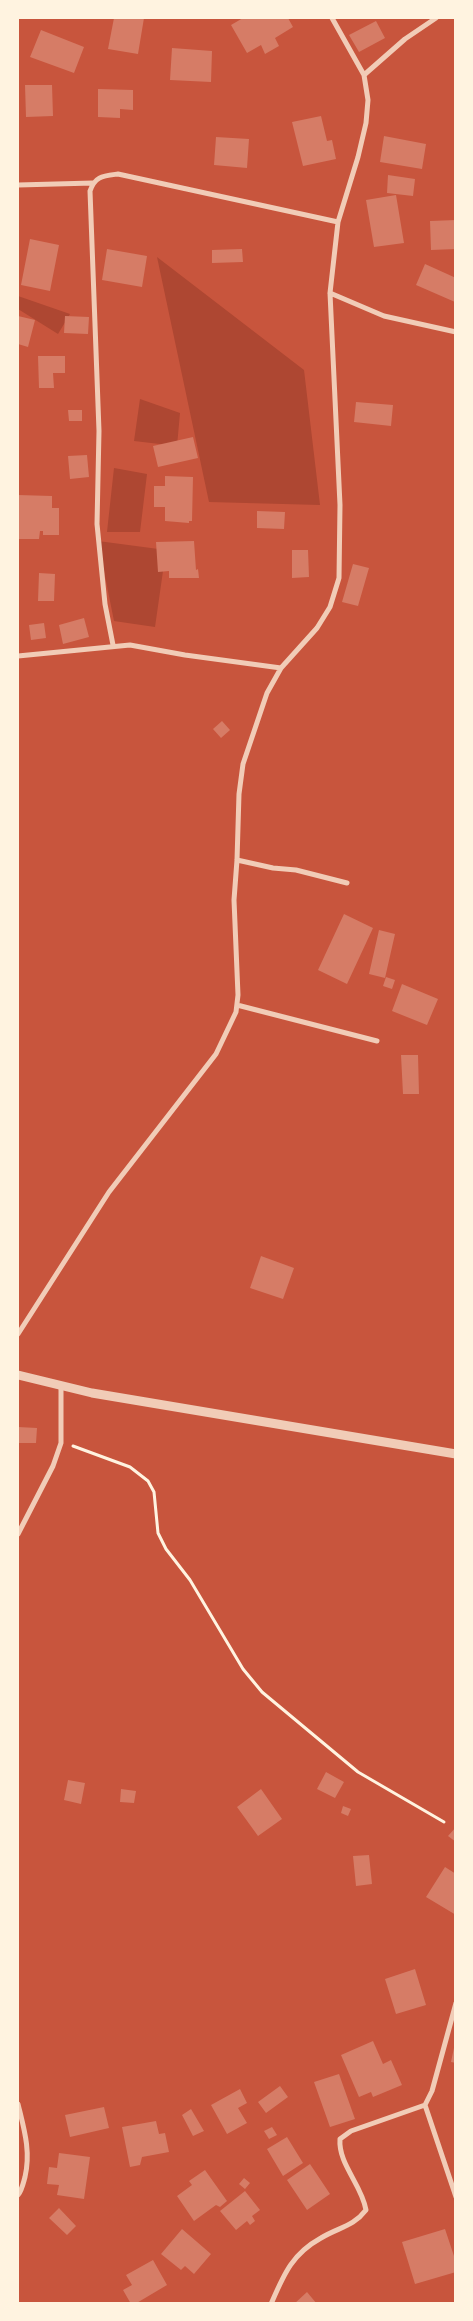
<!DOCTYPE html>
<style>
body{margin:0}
#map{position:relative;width:473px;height:2321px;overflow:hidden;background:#c8553d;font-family:Jost,sans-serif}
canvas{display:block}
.frame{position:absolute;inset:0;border:19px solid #fff3e0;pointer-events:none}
</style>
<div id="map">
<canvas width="473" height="2321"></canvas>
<div class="frame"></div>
</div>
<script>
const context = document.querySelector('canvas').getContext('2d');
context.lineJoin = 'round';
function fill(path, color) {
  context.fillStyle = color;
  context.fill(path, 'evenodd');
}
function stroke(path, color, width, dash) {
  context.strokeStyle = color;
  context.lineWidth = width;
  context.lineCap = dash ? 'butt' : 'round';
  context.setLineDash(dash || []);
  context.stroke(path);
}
const green = new Path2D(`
 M 157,257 L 304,370 L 320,505 L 209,502 Z
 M 18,296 L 70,314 L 58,334 L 18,309 Z
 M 140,399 L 180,413 L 177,446 L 134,441 Z
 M 114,468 L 147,474 L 140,532 L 107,532 Z
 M 98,541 L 166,550 L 155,627 L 114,621 Z`);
const building = new Path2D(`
 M 114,18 L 144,18 L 138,54 L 108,49 Z
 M 243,18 L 288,18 L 293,27 L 275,38 L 279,46 L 265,54 L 261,45 L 247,53 L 231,25 Z
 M 376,21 L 385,38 L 359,52 L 349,35 Z
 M 41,30 L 84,47 L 74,73 L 30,57 Z
 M 172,48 L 212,51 L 211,82 L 170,80 Z
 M 25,85 L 52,85 L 53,116 L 26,117 Z
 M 98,89 L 133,90 L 133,110 L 120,109 L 120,118 L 98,117 Z
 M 321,116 L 327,141 L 332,140 L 336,159 L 303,166 L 292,122 Z
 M 384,136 L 426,144 L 422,169 L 380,162 Z
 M 216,137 L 249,139 L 247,168 L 214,165 Z
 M 388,175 L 415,179 L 413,196 L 387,193 Z
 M 396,195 L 404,243 L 374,247 L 366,200 Z
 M 456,220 L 456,249 L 431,250 L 430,221 Z
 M 30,239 L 59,245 L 50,291 L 21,285 Z
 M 107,249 L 147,256 L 142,287 L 102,280 Z
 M 242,249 L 243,262 L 212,263 L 212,250 Z
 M 425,264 L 456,278 L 455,302 L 416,285 Z
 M 18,316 L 35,320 L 28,347 L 18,344 Z
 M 65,316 L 89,317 L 88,334 L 64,333 Z
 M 38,356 L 65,356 L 65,373 L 53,373 L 54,388 L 39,388 Z
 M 356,402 L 393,405 L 391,426 L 354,422 Z
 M 68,410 L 82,410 L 82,421 L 69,421 Z
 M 193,437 L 198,458 L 158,467 L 153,446 Z
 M 87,455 L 89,477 L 70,479 L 68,456 Z
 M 165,476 L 193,477 L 192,521 L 189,521 L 189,523 L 165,521 L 165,507 L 154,507 L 154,486 L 165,486 Z
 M 18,495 L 52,496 L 52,508 L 59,508 L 59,535 L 43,535 L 43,531 L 40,531 L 39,539 L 18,539 Z
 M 257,511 L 285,512 L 284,529 L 257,528 Z
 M 194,541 L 196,570 L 198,569 L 199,578 L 169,578 L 169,571 L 158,572 L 156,542 Z
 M 292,550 L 308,550 L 309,577 L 292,578 Z
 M 353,564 L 369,568 L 358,606 L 342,602 Z
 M 39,573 L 55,574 L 54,601 L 38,601 Z
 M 84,618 L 89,637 L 63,644 L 59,625 Z
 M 44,623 L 46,638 L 31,640 L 29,625 Z
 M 222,721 L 230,730 L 221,738 L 213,729 Z
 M 344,914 L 373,928 L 347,984 L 318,970 Z
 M 379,930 L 395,934 L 385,978 L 369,974 Z
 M 386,977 L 395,980 L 392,989 L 383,986 Z
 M 402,984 L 438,999 L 427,1025 L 392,1011 Z
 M 401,1055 L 418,1055 L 419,1094 L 403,1094 Z
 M 261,1256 L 294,1268 L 283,1299 L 250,1288 Z
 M 18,1427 L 37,1428 L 36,1443 L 18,1443 Z
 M 326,1772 L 344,1782 L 335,1798 L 317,1789 Z
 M 68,1780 L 85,1783 L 81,1804 L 64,1800 Z
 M 121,1789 L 136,1791 L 134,1803 L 120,1802 Z
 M 261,1789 L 282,1819 L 258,1836 L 237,1807 Z
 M 343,1806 L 351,1809 L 348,1816 L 341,1813 Z
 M 456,1827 L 456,1842 L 448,1836 Z
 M 369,1855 L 372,1884 L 356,1886 L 353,1856 Z
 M 445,1867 L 456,1874 L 456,1915 L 426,1897 Z
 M 415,1969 L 426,2005 L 396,2014 L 385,1979 Z
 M 373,2041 L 383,2064 L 391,2060 L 402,2085 L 373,2097 L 371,2092 L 359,2097 L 341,2055 Z
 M 455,2043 L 456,2043 L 456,2063 L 451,2062 Z
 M 339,2074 L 355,2119 L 330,2127 L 314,2082 Z
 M 280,2086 L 288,2097 L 266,2113 L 258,2102 Z
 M 240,2089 L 247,2103 L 238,2108 L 247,2123 L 227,2134 L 211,2105 Z
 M 104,2107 L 109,2128 L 70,2137 L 65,2115 Z
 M 191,2109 L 204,2131 L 193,2136 L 182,2115 Z
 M 156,2121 L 159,2134 L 165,2133 L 169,2152 L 142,2157 L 140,2165 L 130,2167 L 122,2127 Z
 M 272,2127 L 277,2135 L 269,2139 L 264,2131 Z
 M 287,2137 L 303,2163 L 283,2176 L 267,2149 Z
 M 59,2153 L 90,2157 L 84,2199 L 57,2195 L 59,2185 L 47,2184 L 49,2167 L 57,2168 Z
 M 310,2164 L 330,2194 L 307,2210 L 287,2180 Z
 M 205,2170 L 227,2201 L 220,2207 L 216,2205 L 194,2221 L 177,2196 L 192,2185 L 189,2181 Z
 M 244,2178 L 250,2183 L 245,2189 L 239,2184 Z
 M 245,2191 L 260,2210 L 252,2216 L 255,2221 L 250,2225 L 247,2221 L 236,2230 L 220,2211 Z
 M 59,2208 L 76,2226 L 67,2235 L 49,2218 Z
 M 182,2229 L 211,2254 L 194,2274 L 185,2266 L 181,2270 L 161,2254 Z
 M 445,2229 L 456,2262 L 456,2272 L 415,2284 L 402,2242 Z
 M 153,2260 L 167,2285 L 135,2304 L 131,2304 L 123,2290 L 132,2285 L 126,2275 Z
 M 307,2292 L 317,2304 L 294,2304 Z`);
const path = new Path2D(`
 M 73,1446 L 130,1467 L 148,1481 L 154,1492 L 158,1533 L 166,1549 L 190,1580 L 243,1669 L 262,1692 L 358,1772 L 444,1822`);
const minor = new Path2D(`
 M 364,75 L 405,39 L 436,18
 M 18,185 L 93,183
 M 330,293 L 384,316 L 456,332
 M 113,645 L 105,604 L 97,524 L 99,431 L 90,191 C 95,176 103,176 118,174 L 338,222
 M 18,656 L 130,645 L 185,655 L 281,668
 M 237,860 L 273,868 L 296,870 L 347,883
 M 237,1005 L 377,1041
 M 18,1334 L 109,1192 L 216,1054 L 236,1012 L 238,995 L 234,900 L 237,860 L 239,794 L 243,764 L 267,693 L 281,668 L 317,628 L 330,607 L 339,578 L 340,505 L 330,293 L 338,222 L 358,157 L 366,123 L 368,100 L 364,75 L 332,18
 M 18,1534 L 53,1466 L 61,1443 L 61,1386
 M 18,2104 C 24,2129 31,2151 25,2177 C 23,2184 22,2190 18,2195
 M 425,2105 L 456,2197
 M 271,2304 C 284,2274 292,2254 321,2238 C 339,2227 353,2227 366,2210 C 362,2185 338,2164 340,2139 L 351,2131 L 425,2105 L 432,2091 L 456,2003`);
const tertiary = new Path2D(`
 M 18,1375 L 92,1393 L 456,1454`);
fill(green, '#ae4732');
fill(building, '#d67c66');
stroke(path, '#fff3e0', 3);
stroke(minor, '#f1ccb7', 5);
stroke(tertiary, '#f1ccb7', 9);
</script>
